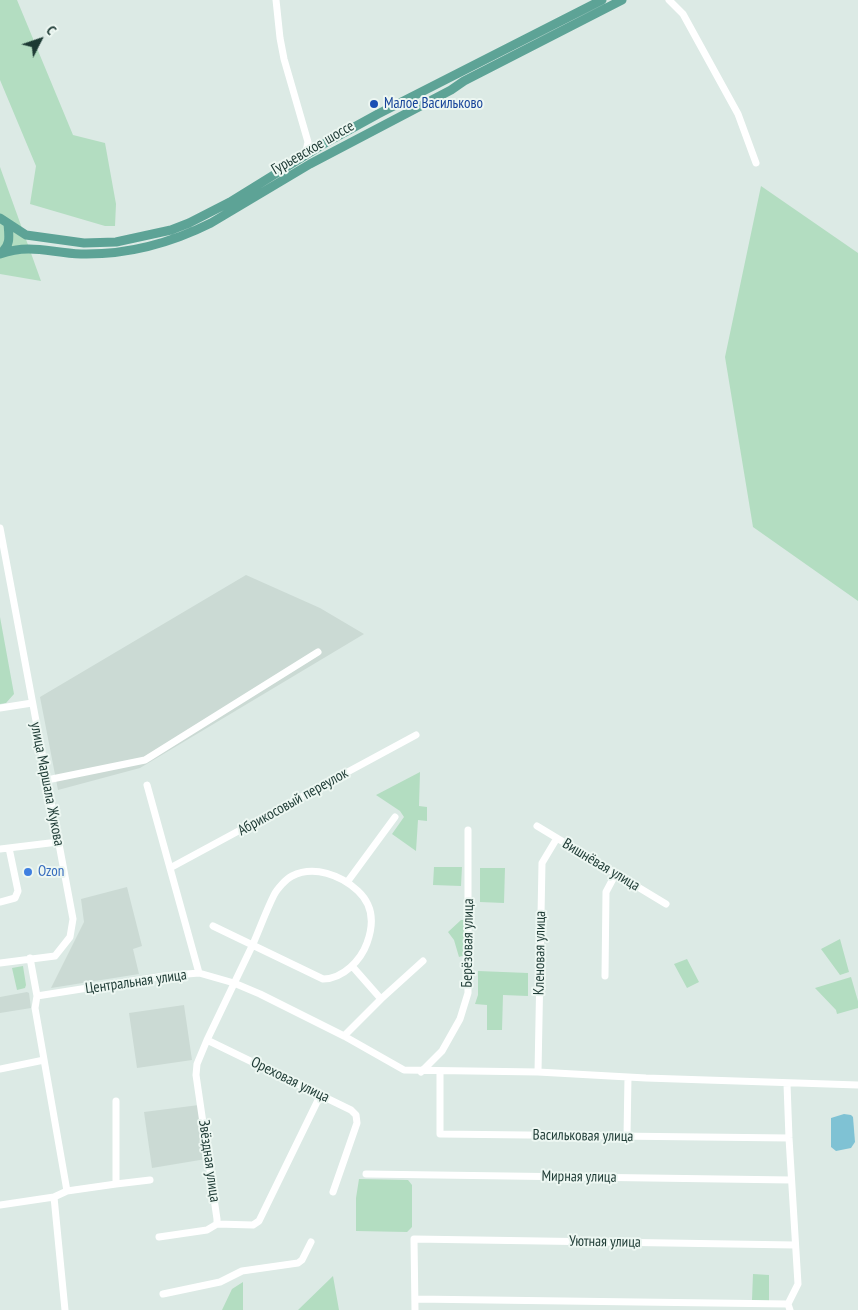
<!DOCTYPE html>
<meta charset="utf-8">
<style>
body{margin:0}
#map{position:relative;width:858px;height:1310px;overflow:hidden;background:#dceae5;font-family:"PT Sans Narrow",sans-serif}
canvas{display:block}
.north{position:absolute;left:15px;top:15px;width:50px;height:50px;-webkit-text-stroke:4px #edf7f2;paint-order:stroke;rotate:49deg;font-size:14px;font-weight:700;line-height:20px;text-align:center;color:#1d3a34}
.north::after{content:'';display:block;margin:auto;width:18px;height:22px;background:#1d3a34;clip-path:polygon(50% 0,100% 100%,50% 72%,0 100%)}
</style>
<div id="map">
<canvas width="858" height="1310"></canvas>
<div class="north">С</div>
</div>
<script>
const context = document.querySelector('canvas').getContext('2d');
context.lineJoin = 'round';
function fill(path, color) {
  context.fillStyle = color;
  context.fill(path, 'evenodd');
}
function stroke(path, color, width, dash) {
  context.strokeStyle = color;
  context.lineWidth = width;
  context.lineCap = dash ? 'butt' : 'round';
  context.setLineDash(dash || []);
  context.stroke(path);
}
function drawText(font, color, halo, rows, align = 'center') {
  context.font = font + ' "PT Sans Narrow",sans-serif';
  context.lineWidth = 4;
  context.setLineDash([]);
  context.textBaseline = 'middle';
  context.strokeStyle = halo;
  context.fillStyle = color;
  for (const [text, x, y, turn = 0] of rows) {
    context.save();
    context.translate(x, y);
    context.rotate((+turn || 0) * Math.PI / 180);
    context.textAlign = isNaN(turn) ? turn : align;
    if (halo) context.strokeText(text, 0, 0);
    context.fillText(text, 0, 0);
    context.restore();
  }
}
const built = new Path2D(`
 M 246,575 L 320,608 L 364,634 L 140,768 L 58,790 L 40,697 Z
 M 127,887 L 142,946 L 133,949 L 139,974 L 51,988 L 84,922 L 81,899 Z
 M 27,992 L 29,993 L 31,1008 L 0,1013 L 0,997 Z
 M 184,1005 L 192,1060 L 137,1068 L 129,1013 Z
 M 199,1105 L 206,1159 L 152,1168 L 144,1112 Z`);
const green = new Path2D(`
 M 0,0 L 17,0 L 73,135 L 105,143 L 116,204 L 115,226 L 105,226 L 30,204 L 36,166 L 0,80 Z
 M 0,167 L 41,281 L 0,274 Z
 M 761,186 L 858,253 L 858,601 L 753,527 L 725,357 Z
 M 0,617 L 14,694 L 6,703 L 0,704 Z
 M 420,772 L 419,806 L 427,807 L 427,821 L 418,820 L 416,851 L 392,834 L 404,817 L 400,811 L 376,795 Z
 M 434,867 L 462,867 L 461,886 L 433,885 Z
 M 480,868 L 505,868 L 504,903 L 480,902 Z
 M 461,920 L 465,920 L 465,955 L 459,957 L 454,940 L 448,932 Z
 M 840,939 L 849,972 L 840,975 L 821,949 Z
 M 687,959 L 699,982 L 687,988 L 674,964 Z
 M 23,966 L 26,985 L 25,988 L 17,990 L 12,968 Z
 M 478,971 L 528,973 L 528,996 L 503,995 L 502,1030 L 487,1030 L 487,1005 L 475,1004 L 478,995 Z
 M 851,977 L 858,1001 L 858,1008 L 837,1014 L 836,1010 L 815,988 Z
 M 359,1179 L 408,1180 L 412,1185 L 412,1227 L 407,1232 L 356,1231 L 356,1198 Z
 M 753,1274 L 769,1275 L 769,1301 L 752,1300 Z
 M 333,1276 L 339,1310 L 298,1310 Z
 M 243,1282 L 243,1310 L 222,1310 L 232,1289 Z`);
const water = new Path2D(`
 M 844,1114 L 851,1115 L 853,1117 L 855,1142 L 851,1148 L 836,1151 L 831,1147 L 831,1118 Z`);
const minor = new Path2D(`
 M 276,0 L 280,38 L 284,59 L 308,142 L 305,156
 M 669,0 L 683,14 L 738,114 L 756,163
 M 0,528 L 73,919 L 70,937 L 55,956 L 0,963
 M 0,708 L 32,703
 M 47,780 L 145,760 L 318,652
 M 147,785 L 199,973
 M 537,826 L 666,904
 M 0,849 L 58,842
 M 170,868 L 416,735
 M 348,881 L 395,817
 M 0,902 L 15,898 L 18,891 L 9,848
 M 213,926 L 323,979 C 343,979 361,960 367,943 C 374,924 373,905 358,891 C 341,875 314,865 292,876 C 286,879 277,889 274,895 C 266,911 260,928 253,944 C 238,976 222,1008 207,1040 L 351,1110 L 356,1115 L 357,1123 L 333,1192
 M 30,958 L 37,996 L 35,1008 L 67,1191
 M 605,976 L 606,892 L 615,875
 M 37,996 L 164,976 L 199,973 L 234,983 L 260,994 L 344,1036 L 404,1070 L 538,1072 L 646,1078 L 858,1085
 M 381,999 L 423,961
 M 344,1036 L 381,999 L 352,966
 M 0,1069 L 44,1060
 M 421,1072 L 442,1051 L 460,1019 L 468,993 L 468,830
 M 440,1072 L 440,1134 L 789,1138
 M 538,1072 L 542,863 L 557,838
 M 787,1084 L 789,1138 L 798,1284 L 788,1304 L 790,1310
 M 627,1136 L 628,1077
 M 366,1174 L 791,1180
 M 116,1184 L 150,1180
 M 54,1197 L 65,1310
 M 0,1205 L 54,1197 L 67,1191 L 116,1184 L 116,1101
 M 217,1224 L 253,1225 L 259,1221 L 320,1096
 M 159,1237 L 207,1230 L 217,1224 L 217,1219 L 196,1075 L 197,1064 L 207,1040
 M 163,1294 L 220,1282 L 242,1271 L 298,1263 L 302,1260 L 311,1242
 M 415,1299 L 788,1304
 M 415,1310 L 414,1239 L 795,1245`);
const major = new Path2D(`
 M 0,218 L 26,235 L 84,243 L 116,242 L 171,230 L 189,223 L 230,202 L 327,142 L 378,114 L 602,0
 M 1,253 C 11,245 9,236 8,224
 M 0,254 C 31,243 50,253 81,254 C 127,255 171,243 211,223 L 310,164 L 451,90 L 464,81 L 622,0`);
const markers = [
 [374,104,5,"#1a4fb4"],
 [28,872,5,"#3f7fe0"]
];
const transitNames = [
 ["Малое Васильково",384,104]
];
const streetNames = [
 ["Гурьевское шоссе",313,148,-30],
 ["улица Маршала Жукова",47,784,79],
 ["Абрикосовый переулок",293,802,-29],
 ["Вишнёвая улица",601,865,31],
 ["Берёзовая улица",468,943,-89],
 ["Кленовая улица",540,953,-89],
 ["Центральная улица",136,982,-8],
 ["Ореховая улица",290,1080,26],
 ["Васильковая улица",583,1136,1],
 ["Звёздная улица",209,1161,82],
 ["Мирная улица",579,1177,1],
 ["Уютная улица",605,1242,1]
];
const shopNames = [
 ["Ozon",38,872]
];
fill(built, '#cbdad4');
fill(green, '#b3ddc1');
fill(water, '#7fc2d4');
stroke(minor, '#fff', 7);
stroke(major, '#5da396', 9);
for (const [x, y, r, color] of markers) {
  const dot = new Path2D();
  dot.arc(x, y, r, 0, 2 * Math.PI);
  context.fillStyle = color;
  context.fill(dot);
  stroke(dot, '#edf7f2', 2);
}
drawText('15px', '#164399', '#edf7f2', transitNames, 'left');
drawText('15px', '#1d3a34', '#edf7f2', streetNames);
drawText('15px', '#366cbe', '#edf7f2', shopNames, 'left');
</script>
